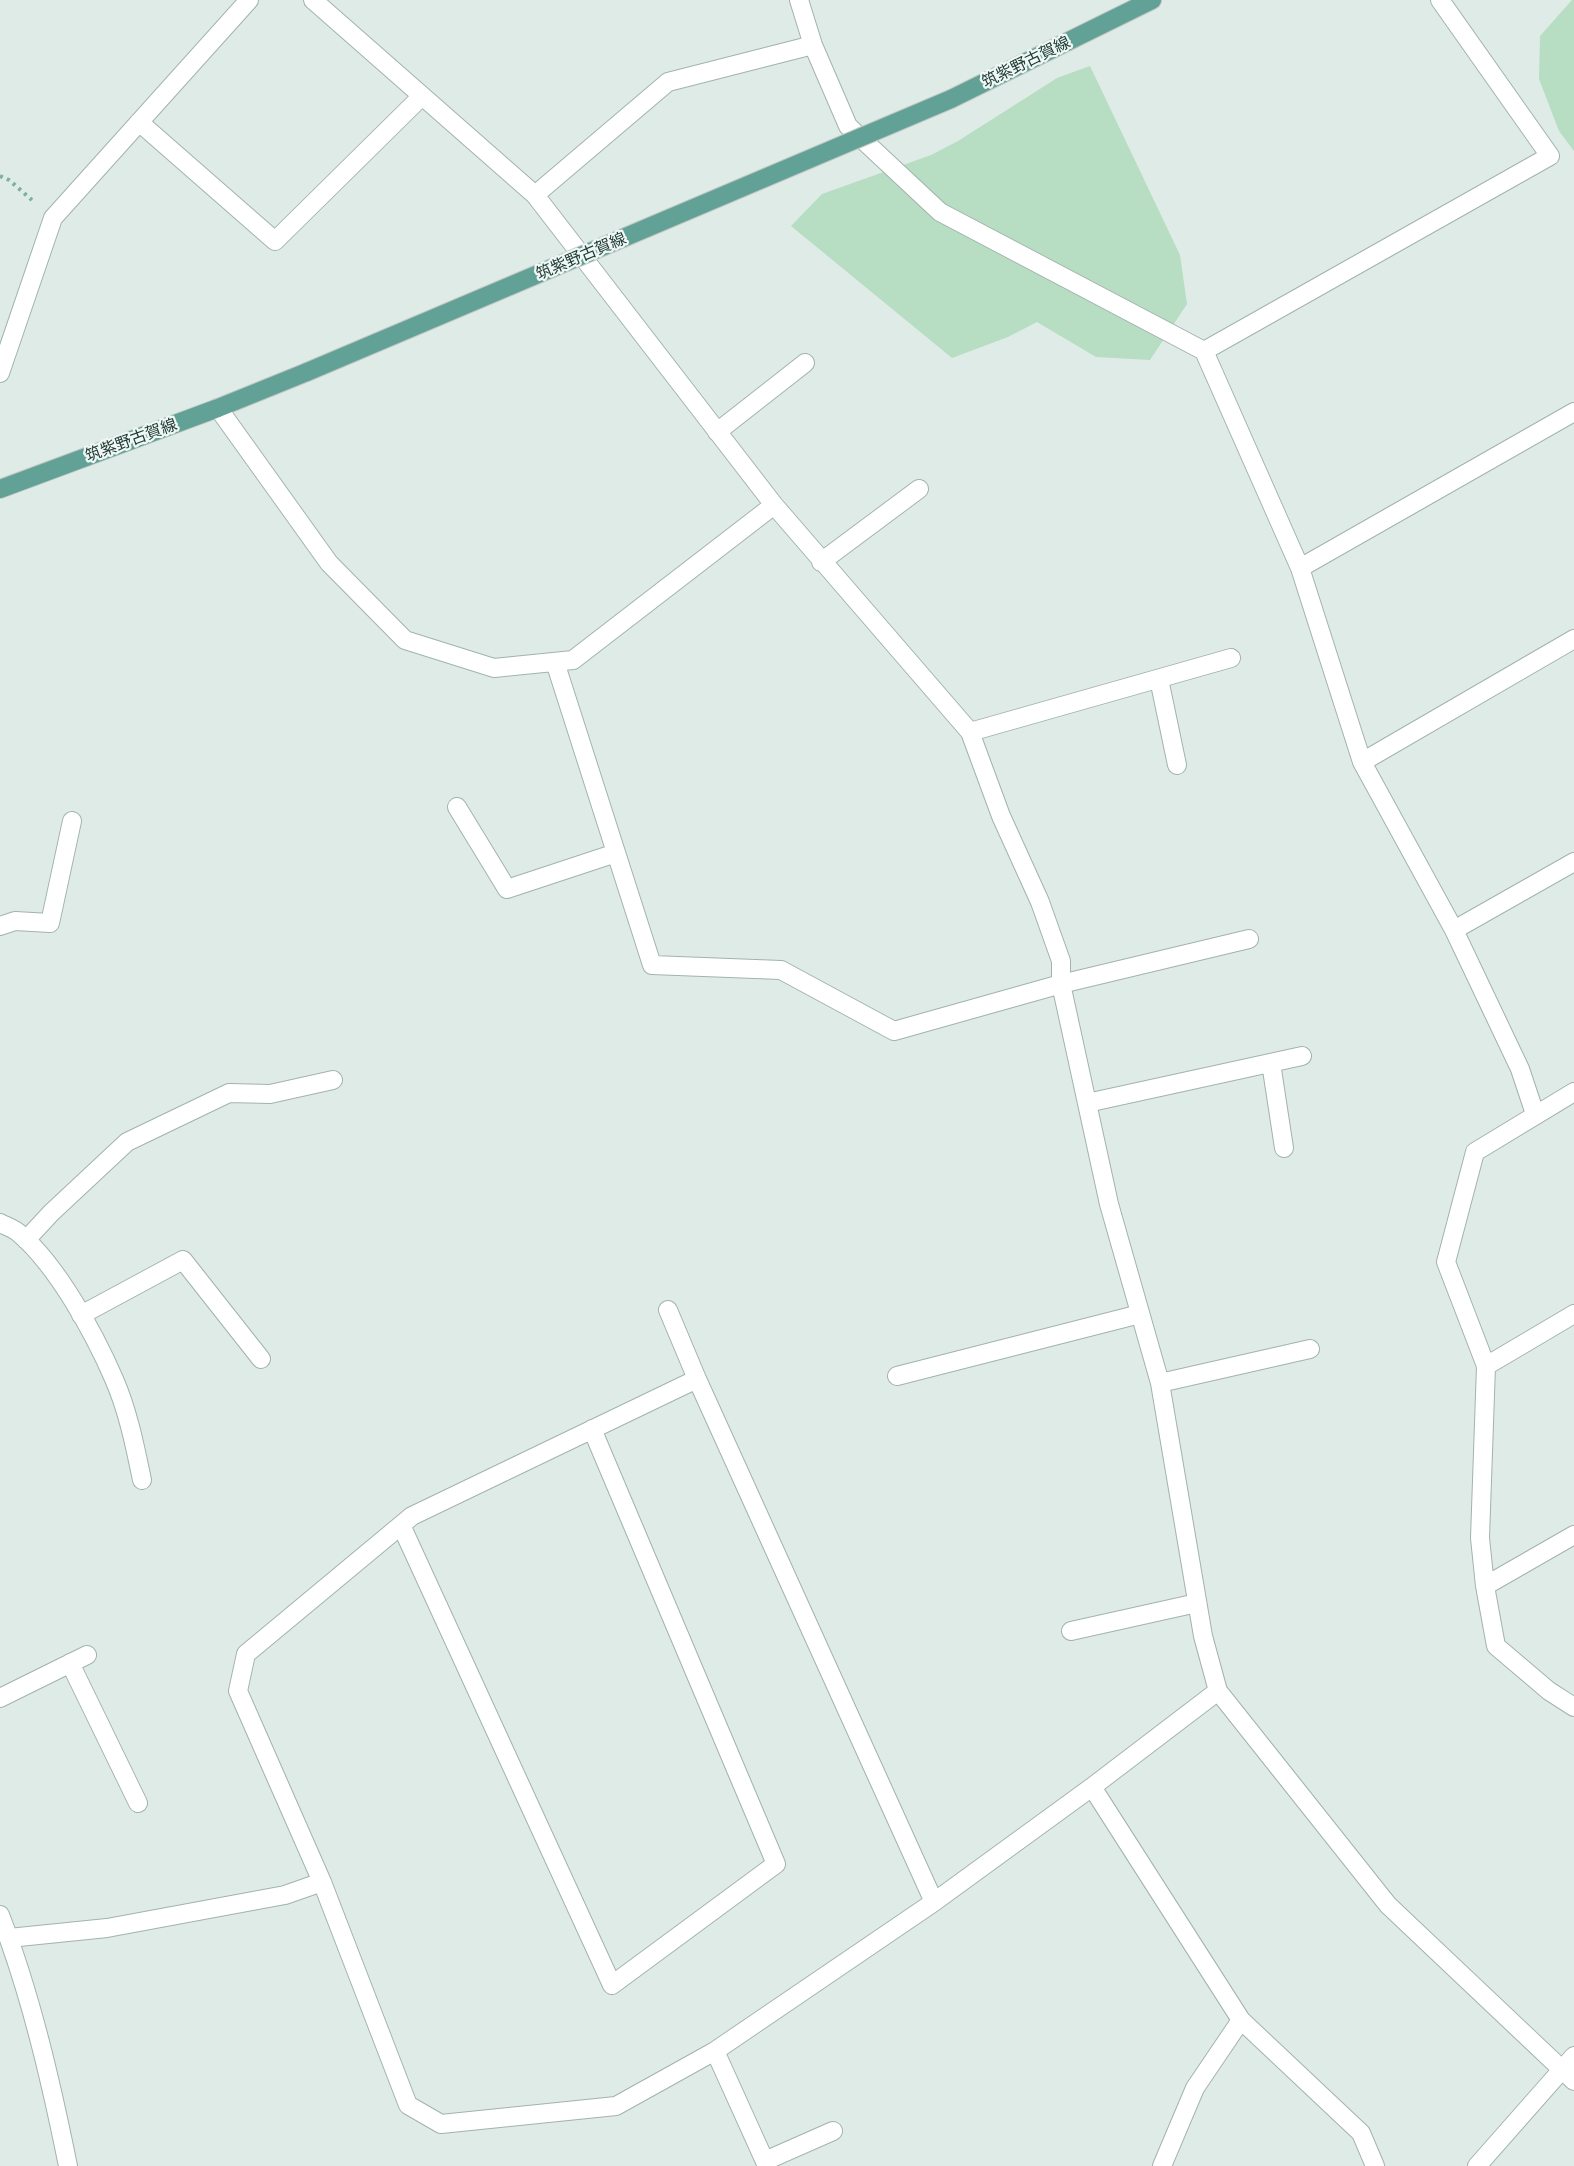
<!DOCTYPE html>
<meta charset="utf-8">
<style>
body{margin:0}
canvas{display:block;background:#dfebe6}
</style>
<canvas width="1574" height="2166"></canvas>
<script>
const context = document.querySelector('canvas').getContext('2d');
context.lineJoin = 'round';
function fill(path, color) {
  context.fillStyle = color;
  context.fill(path, 'evenodd');
}
function stroke(path, color, width, dash) {
  context.strokeStyle = color;
  context.lineWidth = width;
  context.lineCap = dash ? 'butt' : 'round';
  context.setLineDash(dash || []);
  context.stroke(path);
}
function drawText(font, color, halo, rows, align = 'center') {
  context.font = font + ' Commissioner,"Noto Sans JP",sans-serif';
  context.lineWidth = 4.5;
  context.setLineDash([]);
  context.textBaseline = 'middle';
  context.strokeStyle = halo;
  context.fillStyle = color;
  for (const [text, x, y, turn = 0] of rows) {
    context.save();
    context.translate(x, y);
    context.rotate((+turn || 0) * Math.PI / 180);
    context.textAlign = isNaN(turn) ? turn : align;
    if (halo) context.strokeText(text, 0, 0);
    context.fillText(text, 0, 0);
    context.restore();
  }
}
const green = new Path2D(`
 M 1572,0 L 1574,0 L 1574,151 L 1559,131 L 1539,79 L 1540,36 Z
 M 1090,66 L 1180,255 L 1187,304 L 1150,360 L 1096,357 L 1037,322 L 1008,337 L 952,358 L 791,226 L 822,194 L 931,155 L 958,141 L 1057,78 Z`);
const path = new Path2D(`
 M 0,176 L 9,180 L 32,200`);
const minor = new Path2D(`
 M 313,0 L 535,195 L 774,505 L 970,732 L 1001,816 L 1040,902 L 1061,961 L 1061,984 L 1109,1204 L 1160,1383 L 1203,1636 L 1218,1691 L 1388,1905 L 1574,2081
 M 799,0 L 813,45 L 848,126 L 940,212 L 1204,351 L 1300,568 L 1362,762 L 1454,930 L 1520,1069 L 1535,1114
 M 139,122 L 275,241 L 422,96
 M 535,195 L 668,82 L 813,45
 M 1204,351 L 1550,156 L 1440,0
 M 0,373 L 53,218 L 249,0
 M 218,408 L 329,563 L 405,640 L 494,668 L 573,660 L 774,505
 M 717,432 L 805,363
 M 821,562 L 919,489
 M 1300,568 L 1574,412
 M 555,662 L 652,965 L 781,970 L 894,1031 L 1061,984 L 1249,939
 M 1159,679 L 1177,765
 M 970,732 L 1231,658
 M 1362,762 L 1574,639
 M 457,807 L 507,889 L 616,853
 M 0,926 L 15,921 L 50,923 L 72,821
 M 1454,930 L 1574,862
 M 1271,1063 L 1284,1148
 M 1574,1092 L 1475,1152 L 1446,1262 L 1486,1366 L 1480,1538 L 1485,1586 L 1496,1646 L 1549,1691 L 1574,1707
 M 1087,1103 L 1302,1056
 M 0,1223 C 6,1226 15,1229 20,1234 C 58,1267 94,1333 114,1379 C 128,1411 135,1446 142,1480
 M 26,1240 L 51,1213 L 127,1142 L 229,1093 L 270,1094 L 333,1080
 M 668,1310 L 697,1379
 M 81,1315 L 183,1260 L 261,1359
 M 1486,1366 L 1574,1314
 M 897,1376 L 1140,1314
 M 1160,1383 L 1310,1349
 M 401,1525 L 612,1985 L 776,1864 L 592,1429
 M 1485,1586 L 1574,1535
 M 1071,1631 L 1197,1603
 M 70,1663 L 138,1803
 M 0,1698 L 87,1655
 M 1092,1787 L 1241,2020 L 1361,2133 L 1375,2166
 M 322,1882 L 238,1691 L 246,1654 L 412,1516 L 697,1379 L 934,1902
 M 9,1938 L 107,1928 L 285,1895 L 322,1882 L 408,2105 L 441,2124 L 616,2106 L 715,2051 L 934,1902 L 1092,1787 L 1218,1691
 M 715,2051 L 767,2166
 M 765,2161 L 833,2131
 M 1162,2166 L 1195,2088 L 1241,2020`);
const tertiary = new Path2D(`
 M 0,1915 C 31,1995 51,2082 68,2166
 M 1477,2166 L 1574,2056`);
const primary = new Path2D(`
 M 951,99 L 1152,0
 M 0,489 L 218,408 L 307,372`);
const primaryBridge = new Path2D(`
 M 307,372 L 951,99`);
const streetNames = [
 ["筑紫野古賀線",1026,62,-26],
 ["筑紫野古賀線",581,256,-23],
 ["筑紫野古賀線",131,440,-20]
];
fill(green, '#b7ddc3');
stroke(minor, '#a2b3ad', 20);
stroke(tertiary, '#a2b3ad', 20);
stroke(primary, '#c1c8c6', 20);
stroke(path, '#7eafa3', 4, [3, 4.5]);
stroke(minor, '#fff', 18);
stroke(tertiary, '#fff', 18);
stroke(primary, '#62a195', 18);
stroke(primaryBridge, '#c1c8c6', 20, []);
stroke(primaryBridge, '#62a195', 18);
drawText('16px', '#203b35', '#eff7f4', streetNames);
</script>
